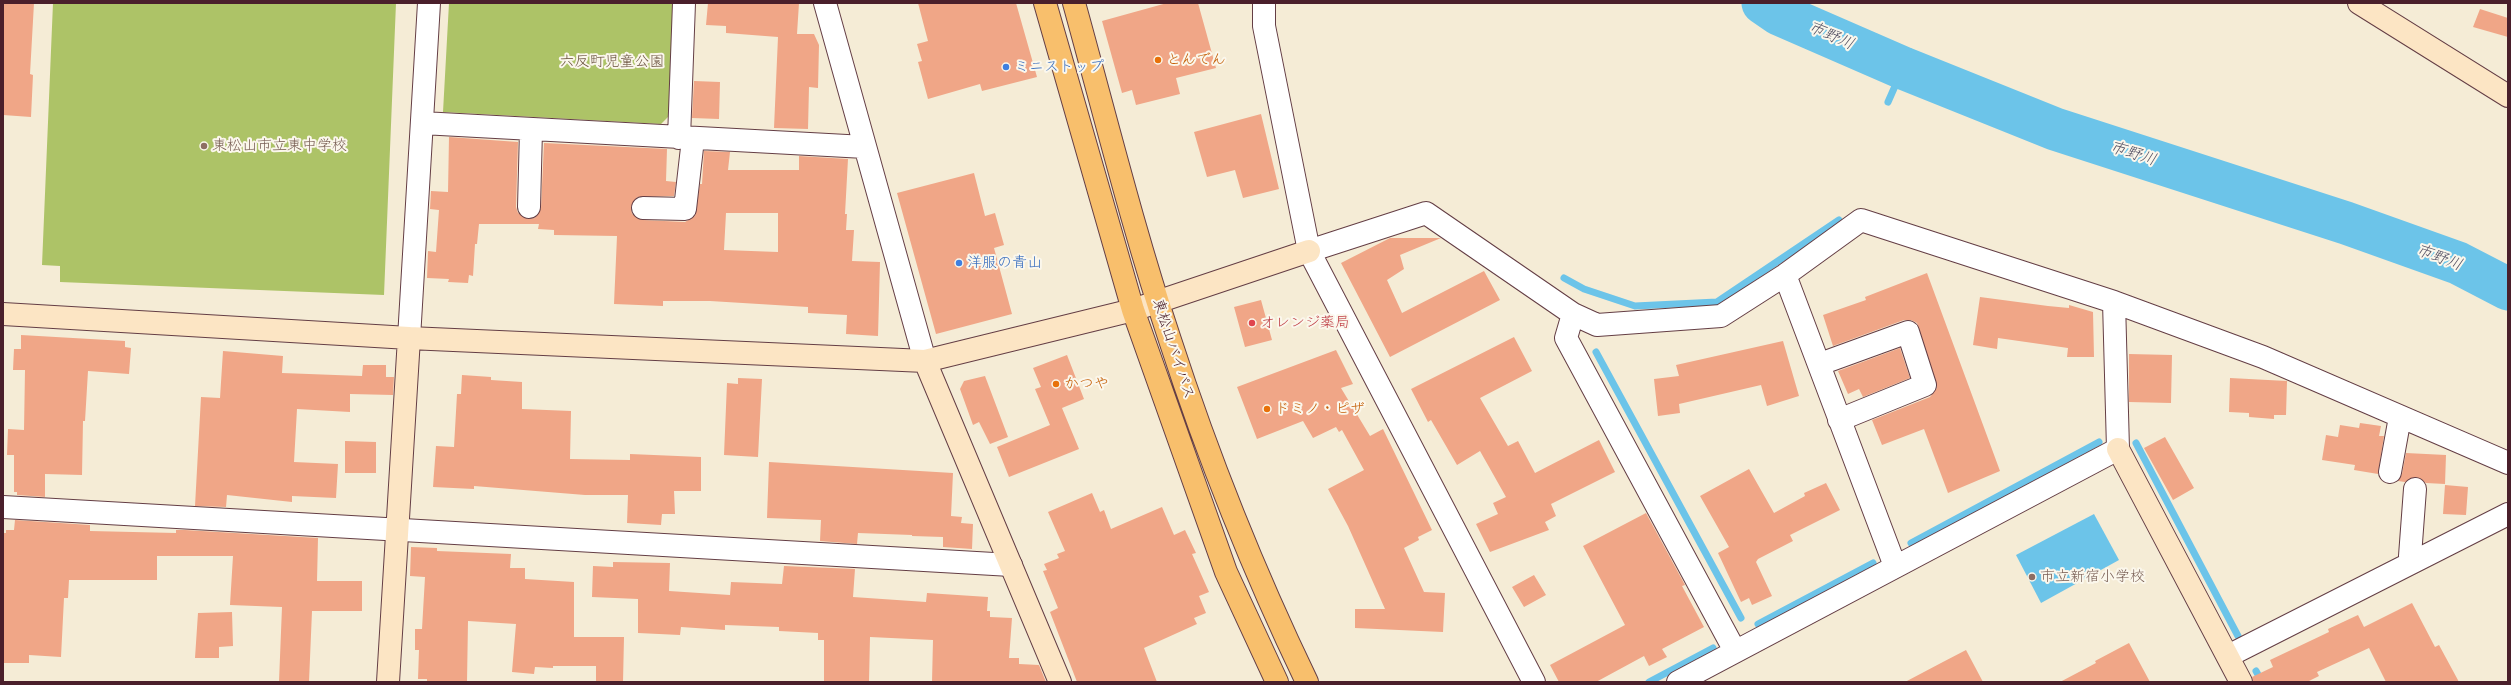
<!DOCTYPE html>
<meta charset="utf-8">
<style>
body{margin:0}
#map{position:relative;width:2511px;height:685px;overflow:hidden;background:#f5ecd6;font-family:Sriracha,sans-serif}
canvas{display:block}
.frame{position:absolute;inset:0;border:4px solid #4a1f2b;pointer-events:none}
</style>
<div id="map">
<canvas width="2511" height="685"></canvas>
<div class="frame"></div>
</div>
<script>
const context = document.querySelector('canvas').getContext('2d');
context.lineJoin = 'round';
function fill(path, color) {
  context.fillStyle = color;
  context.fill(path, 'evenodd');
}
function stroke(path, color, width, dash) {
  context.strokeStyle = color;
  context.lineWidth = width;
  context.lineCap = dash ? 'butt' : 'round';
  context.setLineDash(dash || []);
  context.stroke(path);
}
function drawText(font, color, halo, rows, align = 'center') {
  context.font = font + ' Sriracha,"Klee One",sans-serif';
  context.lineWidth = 4;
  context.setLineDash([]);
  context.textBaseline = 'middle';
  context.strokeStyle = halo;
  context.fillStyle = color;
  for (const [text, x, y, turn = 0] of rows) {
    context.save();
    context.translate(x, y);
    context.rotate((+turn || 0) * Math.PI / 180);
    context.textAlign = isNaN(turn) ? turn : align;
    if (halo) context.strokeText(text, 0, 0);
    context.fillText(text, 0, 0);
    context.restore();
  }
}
const green = new Path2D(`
 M 53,3 L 396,3 L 384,295 L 60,282 L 60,266 L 42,265 Z
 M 449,3 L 675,3 L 669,116 L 661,124 L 443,112 Z`);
const water = new Path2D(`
 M 2094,514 L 2119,560 L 2041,603 L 2016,555 Z`);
const stream = new Path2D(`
 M 1888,102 L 1903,68
 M 1564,278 L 1584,289 L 1635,306 L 1717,302 L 1839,220
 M 1596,352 L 1741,618
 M 2136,443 L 2238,636
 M 1911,543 L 2099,442
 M 1758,624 L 1873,563
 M 2256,671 L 2262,682
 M 1649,682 L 1713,648`);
const river = new Path2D(`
 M 1763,3 L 1779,14 L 1903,68 L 2055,129 L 2346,223 L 2458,263 L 2508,289`);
const building = new Path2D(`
 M 3,3 L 34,3 L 30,74 L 33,75 L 31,117 L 3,115 Z
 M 708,3 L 799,3 L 797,34 L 814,34 L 819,45 L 818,88 L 809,87 L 808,129 L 774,128 L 778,37 L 726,33 L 726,26 L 706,25 Z
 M 918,3 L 1016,3 L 1037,77 L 982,91 L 980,84 L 928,99 L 918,62 L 922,61 L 917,44 L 928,41 Z
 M 1167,3 L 1198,3 L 1216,68 L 1176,78 L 1180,94 L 1136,105 L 1132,90 L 1122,93 L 1102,21 Z
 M 2480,9 L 2508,18 L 2508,37 L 2473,27 Z
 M 694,81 L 720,82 L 719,119 L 692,118 Z
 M 1261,114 L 1279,189 L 1243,198 L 1235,170 L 1207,177 L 1194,132 Z
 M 449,137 L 518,142 L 516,207 L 518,213 L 528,219 L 535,218 L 541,208 L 544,143 L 667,149 L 666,181 L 676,182 L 674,196 L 637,197 L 631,207 L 632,214 L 643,220 L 685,222 L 695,216 L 700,184 L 702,184 L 704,151 L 730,152 L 728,170 L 799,170 L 799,156 L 848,159 L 845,214 L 847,214 L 846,230 L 854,230 L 852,261 L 880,262 L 878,336 L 846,334 L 847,315 L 808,313 L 808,307 L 710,301 L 663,301 L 663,306 L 614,304 L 617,236 L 554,235 L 554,230 L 538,229 L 539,224 L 479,224 L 477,244 L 475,244 L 473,276 L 469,275 L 468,283 L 448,282 L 449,279 L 427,278 L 428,251 L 436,252 L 439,210 L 430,209 L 431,191 L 448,192 ZM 726,213 L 778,213 L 778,252 L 724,250 Z
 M 974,173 L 985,216 L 995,213 L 1004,245 L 994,248 L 1012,314 L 936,334 L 897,193 Z
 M 1390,238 L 1441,238 L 1400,255 L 1404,269 L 1387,280 L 1402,313 L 1484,271 L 1500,300 L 1390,357 L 1341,263 Z
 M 1927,273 L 2000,471 L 1948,493 L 1924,429 L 1882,445 L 1872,420 L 1930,397 L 1937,388 L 1917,323 L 1911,320 L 1904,320 L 1833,346 L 1823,315 L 1866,300 L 1865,297 Z
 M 1980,297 L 2048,306 L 2069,308 L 2069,305 L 2093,312 L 2094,357 L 2067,357 L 2068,348 L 1998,338 L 1997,349 L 1973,345 Z
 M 1261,300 L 1272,340 L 1245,347 L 1234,307 Z
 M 21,335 L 125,341 L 125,347 L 131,348 L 129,374 L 88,371 L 85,421 L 83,421 L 82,475 L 45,474 L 45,497 L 17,495 L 17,492 L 14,492 L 14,455 L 7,455 L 8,429 L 24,430 L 25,370 L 13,370 L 14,349 L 21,349 Z
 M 1514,337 L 1532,371 L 1480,398 L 1508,446 L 1518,441 L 1535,473 L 1599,440 L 1615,472 L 1551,504 L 1556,516 L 1545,522 L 1549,530 L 1490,552 L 1476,524 L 1498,514 L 1493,503 L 1506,497 L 1480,451 L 1457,465 L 1431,420 L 1428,422 L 1411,389 Z
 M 1783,341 L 1799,396 L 1767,406 L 1761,385 L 1679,404 L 1680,413 L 1658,416 L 1654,379 L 1679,376 L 1676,365 Z
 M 1900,348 L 1910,378 L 1863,397 L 1859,389 L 1848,394 L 1838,371 Z
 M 1336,350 L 1353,384 L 1341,388 L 1370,436 L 1383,429 L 1432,530 L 1418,537 L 1419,540 L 1404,548 L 1424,592 L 1445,593 L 1443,632 L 1355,628 L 1355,609 L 1385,609 L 1348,526 L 1328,489 L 1364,470 L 1342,430 L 1339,432 L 1336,427 L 1313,438 L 1303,421 L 1257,439 L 1237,387 Z
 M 223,351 L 283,356 L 282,373 L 362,376 L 363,365 L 386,365 L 386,377 L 394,377 L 393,395 L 350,394 L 350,412 L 297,409 L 294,462 L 338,464 L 336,498 L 292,496 L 292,502 L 227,495 L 226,507 L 195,506 L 201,397 L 220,398 Z
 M 2129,354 L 2172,355 L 2171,403 L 2129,402 Z
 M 1067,355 L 1084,399 L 1062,408 L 1079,449 L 1009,477 L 997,447 L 1050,425 L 1035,389 L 1041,387 L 1033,368 Z
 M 462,375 L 491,377 L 491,380 L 522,382 L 522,409 L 571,411 L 570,459 L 630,460 L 630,454 L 701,457 L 701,491 L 674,491 L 675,514 L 662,514 L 661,525 L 627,523 L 628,495 L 585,495 L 474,486 L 474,489 L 433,487 L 436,446 L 454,447 L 457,394 L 461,394 Z
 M 985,376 L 1008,437 L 990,444 L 979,422 L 973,425 L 960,389 L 964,381 Z
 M 738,378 L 762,379 L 758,457 L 724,455 L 727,383 L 738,384 Z
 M 2230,378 L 2287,381 L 2286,415 L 2274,415 L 2274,419 L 2249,417 L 2249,413 L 2229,412 Z
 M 2360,423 L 2381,426 L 2379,436 L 2384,436 L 2378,474 L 2354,470 L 2355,465 L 2322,460 L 2326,435 L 2338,437 L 2340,425 L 2359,428 Z
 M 2165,437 L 2194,488 L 2173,500 L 2144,448 Z
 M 345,441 L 376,442 L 376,473 L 345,473 Z
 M 2406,453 L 2446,455 L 2445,484 L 2426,483 L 2416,477 L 2405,482 L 2398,481 L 2402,474 Z
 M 769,462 L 953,473 L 951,516 L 962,517 L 961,523 L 973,524 L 972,549 L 943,547 L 943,537 L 912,536 L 912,535 L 858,533 L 857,544 L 820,541 L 821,520 L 767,518 Z
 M 1749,469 L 1774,513 L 1805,496 L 1804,493 L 1826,483 L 1840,510 L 1790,535 L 1793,541 L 1758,559 L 1756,562 L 1772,596 L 1752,605 L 1749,598 L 1741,602 L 1718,553 L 1729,547 L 1700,496 Z
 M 2445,485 L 2468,487 L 2466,515 L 2443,514 Z
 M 1092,493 L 1100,512 L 1104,510 L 1111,529 L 1162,507 L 1174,535 L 1185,530 L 1196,553 L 1192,554 L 1209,592 L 1199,596 L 1206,613 L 1194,618 L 1197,624 L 1144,648 L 1157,682 L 1077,682 L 1050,612 L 1058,608 L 1043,571 L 1047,570 L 1044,564 L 1059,558 L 1057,554 L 1065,551 L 1048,512 Z
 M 1646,513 L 1685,585 L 1682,586 L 1704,627 L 1662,649 L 1667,657 L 1649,666 L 1644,656 L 1596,682 L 1559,682 L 1550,665 L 1625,625 L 1583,546 Z
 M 15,520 L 90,525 L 90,531 L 176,533 L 176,530 L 185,530 L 318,538 L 317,581 L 362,581 L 362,611 L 312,611 L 309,682 L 279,682 L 282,607 L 230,605 L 233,556 L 157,556 L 157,580 L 69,580 L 68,598 L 64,598 L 61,657 L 29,655 L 29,663 L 3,663 L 3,533 L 6,533 L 6,530 L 14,530 Z
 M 411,547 L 437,548 L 437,551 L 511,554 L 510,568 L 525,568 L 525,579 L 574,582 L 574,637 L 624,637 L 623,682 L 596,682 L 596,666 L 553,666 L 553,668 L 535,667 L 534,674 L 512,672 L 516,624 L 468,621 L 467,682 L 427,682 L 427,679 L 418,679 L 419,650 L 415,650 L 415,629 L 422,629 L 425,577 L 410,576 Z
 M 613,562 L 670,563 L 669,591 L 730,595 L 731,582 L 782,584 L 784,566 L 855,569 L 853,597 L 926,602 L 927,593 L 988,597 L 987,611 L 990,611 L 990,617 L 1012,618 L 1009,658 L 1019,658 L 1019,664 L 1039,665 L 1046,682 L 932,682 L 933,640 L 870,637 L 869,682 L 824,682 L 824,640 L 818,640 L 818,633 L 779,631 L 779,627 L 725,625 L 725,630 L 681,627 L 680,635 L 638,633 L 638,599 L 592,597 L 593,566 L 613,567 Z
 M 1534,575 L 1546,595 L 1524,607 L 1512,587 Z
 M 2412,603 L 2435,647 L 2439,645 L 2459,682 L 2386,682 L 2369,648 L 2317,672 L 2319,676 L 2307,682 L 2253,682 L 2252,677 L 2273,667 L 2270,660 L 2329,632 L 2328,629 L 2358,615 L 2364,627 Z
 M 232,612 L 233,646 L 219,647 L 219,658 L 195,658 L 198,613 Z
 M 2129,643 L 2150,682 L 2060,682 L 2096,663 L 2095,661 Z
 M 1966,650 L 1983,682 L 1905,682 L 1941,663 Z`);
const street = new Path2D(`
 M 825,3 L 925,361
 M 1264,3 L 1264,26 L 1309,251 L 1534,682
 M 422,123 L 865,147
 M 679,138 L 684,3
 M 529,207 L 531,130
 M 643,208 L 685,209 L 693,139
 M 1309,251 L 1426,213 L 1573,314 L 1597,325 L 1721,316 L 1785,275 L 1861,220 L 2114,302 L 2263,357 L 2508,463
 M 1785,275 L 1895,566
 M 1573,314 L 1566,338 L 1735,651
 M 409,338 L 429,3
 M 1820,364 L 1908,332 L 1925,385 L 1839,420
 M 2390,472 L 2400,417
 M 3,507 L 1011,565
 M 2413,562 L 2410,556 L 2415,489
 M 2228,656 L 2508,514
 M 1678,682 L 2118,449 L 2114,302`);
const secondary = new Path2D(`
 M 2359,3 L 2508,96
 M 3,314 L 409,338 L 925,361 L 1133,310 L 1309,251
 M 925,361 L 1060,682
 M 2118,449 L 2241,682
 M 388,682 L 409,338`);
const highway = new Path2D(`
 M 1045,3 L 1133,310 L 1226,572 L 1277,682
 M 1074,3 C 1105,115 1133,229 1170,340 C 1208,457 1254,572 1307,682`);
const markers = [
 [1158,60,4,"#e8710a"],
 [1006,67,4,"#3f7fe0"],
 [204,146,4,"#8d6e63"],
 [959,263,4,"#3f7fe0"],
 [1252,323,4,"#e0444e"],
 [1056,384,4,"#e8710a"],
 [1267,409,4,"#e8710a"],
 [2032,577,4,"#8d6e63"]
];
const foodNames = [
 ["とんでん",1166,60],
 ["かつや",1064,384],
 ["ドミノ・ピザ",1275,409]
];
const parkNames = [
 ["六反町児童公園",612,62]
];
const shopNames = [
 ["ミニストップ",1014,67],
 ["洋服の青山",967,263]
];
const educationNames = [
 ["東松山市立東中学校",212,146],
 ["市立新宿小学校",2040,577]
];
const healthNames = [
 ["オレンジ薬局",1260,323]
];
const streetNames = [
 ["東松山バイパス",1173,349,72]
];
const waterNames = [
 ["市野川",1831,36,24],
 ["市野川",2133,154,18],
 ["市野川",2439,258,21]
];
fill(green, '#adc367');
fill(water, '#6cc4e9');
stroke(stream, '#6cc4e9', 7);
stroke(river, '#6cc4e9', 43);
fill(building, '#f0a687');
stroke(street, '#643e45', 24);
stroke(secondary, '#643e45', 24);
stroke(highway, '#643e45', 24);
stroke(street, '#fff', 22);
stroke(secondary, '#fce5c4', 22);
stroke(highway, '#f8bf6c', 22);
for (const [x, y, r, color] of markers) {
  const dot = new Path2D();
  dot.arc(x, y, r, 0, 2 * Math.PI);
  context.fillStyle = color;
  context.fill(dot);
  stroke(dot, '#fbf7ec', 1.5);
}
drawText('15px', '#c56008', '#fbf7ec', foodNames, 'left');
drawText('15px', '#68503d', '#fbf7ec', parkNames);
drawText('15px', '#366cbe', '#fbf7ec', shopNames, 'left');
drawText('15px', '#785e54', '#fbf7ec', educationNames, 'left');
drawText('15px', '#be3a42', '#fbf7ec', healthNames, 'left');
drawText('15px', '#4a1f2b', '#fbf7ec', streetNames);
drawText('italic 16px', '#545164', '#fbf7ec', waterNames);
</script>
